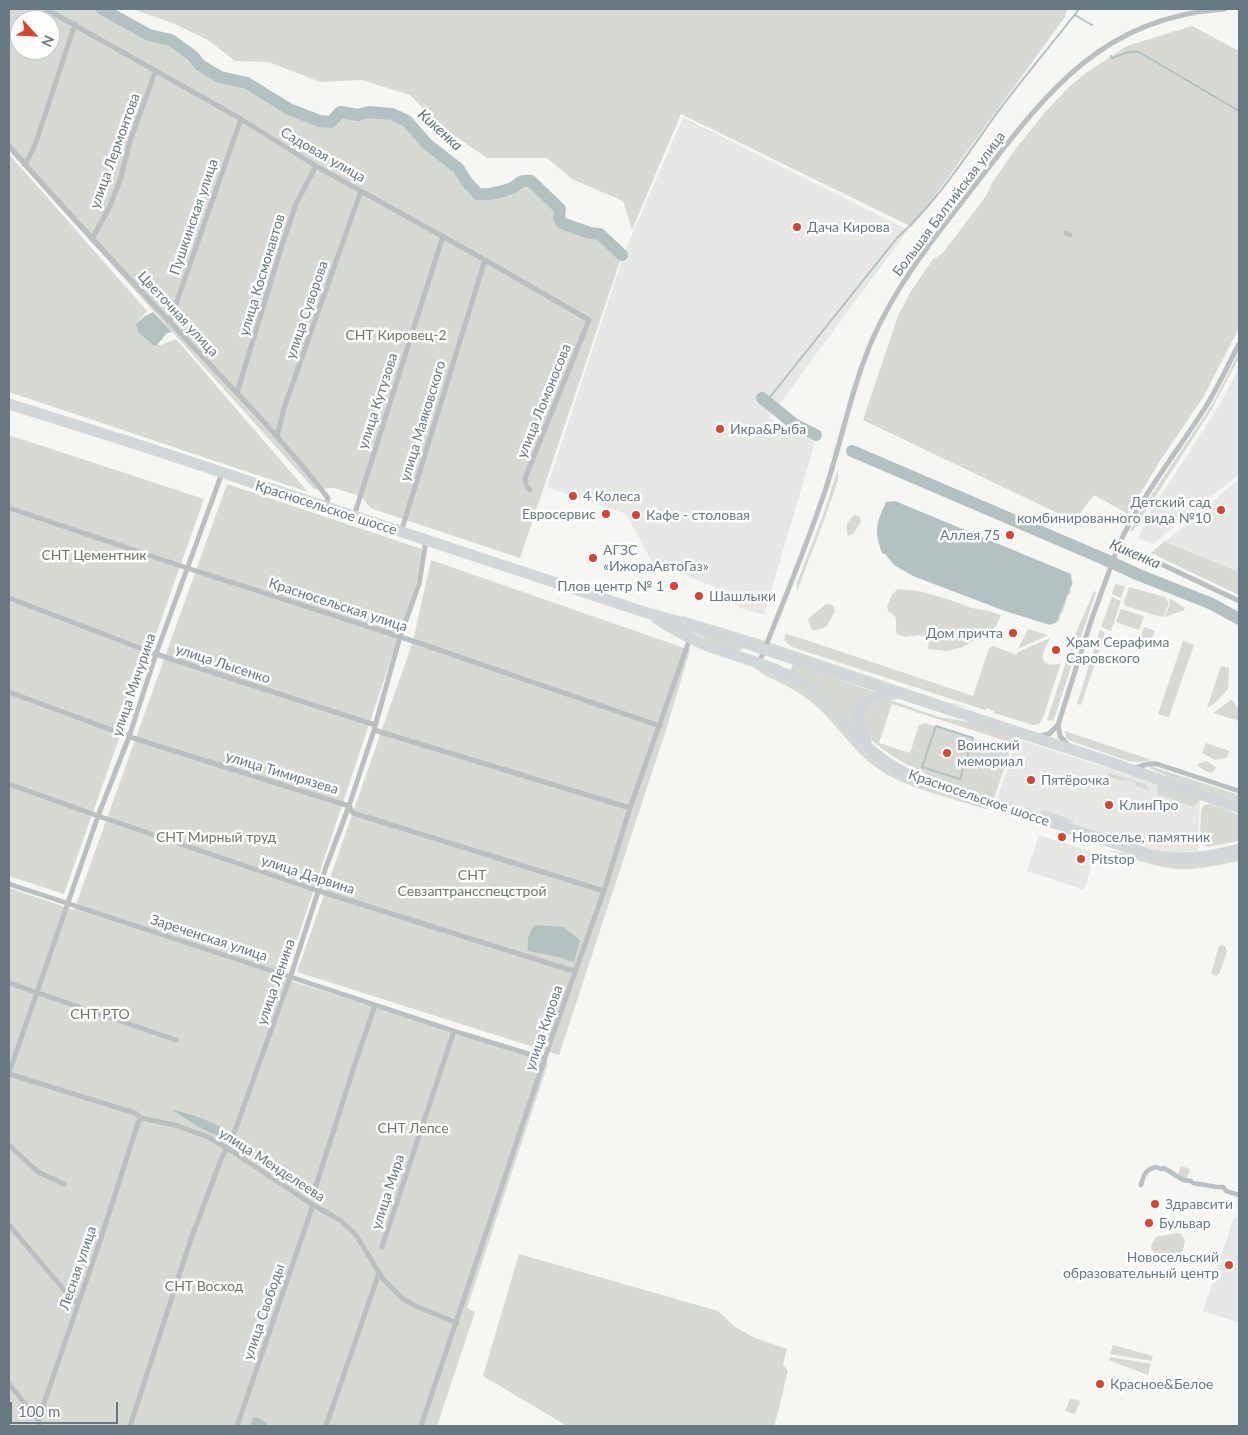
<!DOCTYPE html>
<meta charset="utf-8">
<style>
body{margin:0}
#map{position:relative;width:1248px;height:1435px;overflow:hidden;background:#f6f6f3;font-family:Lato,sans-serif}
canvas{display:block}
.frame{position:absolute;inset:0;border:10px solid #677982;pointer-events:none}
.north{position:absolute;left:10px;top:10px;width:50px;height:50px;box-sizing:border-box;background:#fff;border:1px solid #c2c9cd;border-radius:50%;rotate:115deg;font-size:14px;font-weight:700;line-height:20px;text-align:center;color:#677982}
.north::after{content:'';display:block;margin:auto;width:18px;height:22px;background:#d74432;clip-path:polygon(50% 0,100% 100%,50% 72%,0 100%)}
.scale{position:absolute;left:10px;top:1402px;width:108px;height:22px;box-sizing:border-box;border:2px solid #677982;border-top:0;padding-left:6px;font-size:15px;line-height:18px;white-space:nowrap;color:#677982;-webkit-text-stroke:4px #fff;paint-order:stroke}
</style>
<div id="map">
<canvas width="1248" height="1435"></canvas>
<div class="frame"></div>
<div class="north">N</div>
<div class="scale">100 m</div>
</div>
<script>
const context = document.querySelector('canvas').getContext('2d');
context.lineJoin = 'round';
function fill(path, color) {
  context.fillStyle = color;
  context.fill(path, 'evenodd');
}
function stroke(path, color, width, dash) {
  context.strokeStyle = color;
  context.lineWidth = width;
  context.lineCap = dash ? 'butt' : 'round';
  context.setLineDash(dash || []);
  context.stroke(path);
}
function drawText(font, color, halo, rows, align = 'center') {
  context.font = font + ' Lato,sans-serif';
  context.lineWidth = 5;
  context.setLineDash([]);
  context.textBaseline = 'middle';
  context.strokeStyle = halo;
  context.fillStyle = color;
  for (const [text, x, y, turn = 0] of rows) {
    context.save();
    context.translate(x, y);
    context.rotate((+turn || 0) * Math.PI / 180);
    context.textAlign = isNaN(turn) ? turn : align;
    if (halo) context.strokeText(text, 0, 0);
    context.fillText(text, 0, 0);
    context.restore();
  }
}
const built = new Path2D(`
 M 683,117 L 908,230 L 769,418 L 815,442 L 764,615 L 740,608 L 725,591 L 652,562 L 626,514 L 547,487 L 625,251 Z
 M 1239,367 L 1239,474 L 1153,544 L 1138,538 L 1152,509 L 1220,404 Z
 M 1239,479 L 1239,572 L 1165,542 Z
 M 1017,739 L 1200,798 L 1198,851 L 1163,853 L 997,799 Z
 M 1039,835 L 1095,853 L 1084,890 L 1027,871 Z
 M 1234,1217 L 1239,1219 L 1239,1323 L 1203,1311 Z`);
const green = new Path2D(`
 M 9,9 L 100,9 L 149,35 L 171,40 L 193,56 L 200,65 L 220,77 L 247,83 L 289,109 L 320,121 L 331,121 L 340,112 L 358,115 L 369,112 L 392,114 L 407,121 L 427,144 L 458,168 L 467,182 L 478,194 L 495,193 L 512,187 L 522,180 L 531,181 L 562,205 L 560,209 L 559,218 L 562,223 L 567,225 L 590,233 L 600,234 L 622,255 L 520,558 L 370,508 L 362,497 L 335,488 L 314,489 L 9,151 ZM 20,20 L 50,20 L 50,50 L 20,50 Z
 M 133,9 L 1067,9 L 1065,17 L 912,227 L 681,114 L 632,230 L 623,201 L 572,179 L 547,158 L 487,158 L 439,125 L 410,95 L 362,80 L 320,82 L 269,62 L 235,61 L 208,40 L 175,24 Z
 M 1192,26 L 1239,51 L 1239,328 L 1204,396 L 1160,461 L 1128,514 L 1094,495 L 1074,521 L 863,420 L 898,316 L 911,291 L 933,259 L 942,254 L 986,196 L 992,183 L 1017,147 L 1046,111 L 1069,87 L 1083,75 L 1127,46 Z
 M 9,154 L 147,311 L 136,324 L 154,345 L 161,345 L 176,339 L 308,492 L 9,392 Z
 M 1239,352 L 1239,358 L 1210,412 L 1133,531 L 1130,531 L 1142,509 L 1213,403 Z
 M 9,435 L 204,499 L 64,894 L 9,876 Z
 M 838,469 L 838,480 L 826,515 L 797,591 L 797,583 L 823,515 Z
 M 227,484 L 422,549 L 416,584 L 284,979 L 454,1031 L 548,1063 L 467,1308 L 475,1312 L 437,1426 L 9,1426 L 9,888 L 74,910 Z
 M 855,515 L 860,517 L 861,522 L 853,534 L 848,536 C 845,527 847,520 855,515 Z
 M 1166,540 L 1165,542 L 1239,572 L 1239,595 L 1151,553 Z
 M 431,560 L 690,650 L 667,727 L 559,1055 L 297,972 L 413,641 Z
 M 1070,581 L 1073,581 L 1073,582 L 1070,589 L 1071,592 L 1067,597 L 1063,612 L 1060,615 L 1060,619 L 1058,622 L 1054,624 L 1053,621 Z
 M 1115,584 L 1125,586 L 1121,598 L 1112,594 Z
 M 1129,587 L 1165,597 L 1169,603 L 1164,616 L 1161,617 L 1125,606 L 1124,602 Z
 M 898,589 L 918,591 L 941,597 L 972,608 L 989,611 L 1001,615 L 992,635 L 983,635 L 963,647 L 947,651 L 928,649 L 929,637 L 918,635 L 906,637 L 897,634 C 895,628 897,622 895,616 L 889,612 L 887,607 L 892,594 Z
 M 1094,591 L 1096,592 L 1081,637 L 1077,639 L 1074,637 Z
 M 1112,597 L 1121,601 L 1111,631 L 1101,627 Z
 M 1169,598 L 1185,608 L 1184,610 L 1165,617 L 1170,603 Z
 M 826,604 L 833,605 L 835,612 L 826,627 L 812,631 L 808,619 Z
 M 1121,609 L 1144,616 L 1139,630 L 1116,622 Z
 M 683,616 L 762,640 L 946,702 L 971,708 L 937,702 L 682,619 Z
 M 680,626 L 743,648 L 739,652 L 716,644 Z
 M 1144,627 L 1155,631 L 1150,645 L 1139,641 Z
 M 1028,629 L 1048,635 L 1018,649 Z
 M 1100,630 L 1105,633 L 1081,705 L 1077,704 Z
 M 786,634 L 803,639 L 973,696 L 989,648 L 993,646 L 1016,655 L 1018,652 L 1050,638 C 1048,643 1044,649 1043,654 C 1041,666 1053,666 1061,663 L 1043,718 L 1039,724 L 1033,725 L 994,713 L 994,711 L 986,708 L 985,710 L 792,647 L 787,643 L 784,639 Z
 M 1183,641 L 1194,645 L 1169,717 L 1158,714 Z
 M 1072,644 L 1074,645 L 1077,649 L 1056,713 L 1053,721 L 1047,720 Z
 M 793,664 L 875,692 C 865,697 856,713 853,724 C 833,702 817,682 790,671 Z
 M 1221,666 L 1229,668 L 1228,689 L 1216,702 L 1207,708 Z
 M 754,667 L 780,677 L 801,688 L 817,700 L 859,745 L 988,807 L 987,809 L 985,809 C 952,798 901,787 874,766 C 851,749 837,724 815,705 C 806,697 795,690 783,684 C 773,679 762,675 754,667 Z
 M 885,699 L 893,701 L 939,717 L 974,723 L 1015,736 L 1012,743 L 892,704 L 879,743 L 910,753 L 919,725 L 925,723 L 1010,751 L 994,799 C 957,786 919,775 887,752 C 880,747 871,741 867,734 C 862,725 863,716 866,708 Z
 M 1232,699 L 1236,706 L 1239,708 L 1239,721 L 1213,713 Z
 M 1065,731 L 1152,760 L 1138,762 L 1128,761 L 1071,741 L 1066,738 Z
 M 1206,743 L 1230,751 L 1226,758 L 1215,760 L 1202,753 Z
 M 1206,761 L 1216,767 L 1213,772 L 1210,773 L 1199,767 L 1198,764 Z
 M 1150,766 L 1239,795 L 1239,802 L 1178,781 L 1149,768 Z
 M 1107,772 L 1147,785 L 1149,790 L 1136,786 L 1136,783 L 1130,780 L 1122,781 L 1109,777 Z
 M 1157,785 L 1201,799 L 1194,807 L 1158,795 Z
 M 1206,804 L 1211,804 L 1239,815 L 1239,841 L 1207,847 L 1201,844 L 1200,842 L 1201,810 L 1203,806 Z
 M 1043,810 L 1075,821 C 1065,825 1051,818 1041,815 L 1040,813 Z
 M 1107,850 L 1131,854 L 1239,854 L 1239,861 C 1219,865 1198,870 1178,869 C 1154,867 1130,858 1107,850 Z
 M 1221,945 L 1225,946 L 1227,952 L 1219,974 L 1216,976 L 1211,974 L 1219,946 Z
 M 1181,1166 L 1190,1169 L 1187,1178 L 1183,1179 L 1178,1174 Z
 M 1177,1233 L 1181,1234 L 1185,1240 C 1183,1251 1181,1263 1168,1258 C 1162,1256 1157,1254 1152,1251 L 1151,1246 L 1156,1237 Z
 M 519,1254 L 718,1311 L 735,1327 L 755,1338 L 787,1349 L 783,1364 L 788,1371 C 783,1389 780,1408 774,1426 L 567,1426 L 483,1376 Z
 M 1113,1345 L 1153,1356 L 1151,1361 L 1110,1354 Z
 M 1110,1357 L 1151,1364 L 1148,1375 L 1109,1360 Z
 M 1070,1399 L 1073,1399 L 1080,1401 L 1075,1414 L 1065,1411 Z`);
const water = new Path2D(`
 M 153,312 L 172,332 L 167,333 L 157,345 L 153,345 L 138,332 L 136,324 L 145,316 Z
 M 895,501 L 1071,574 L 1072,584 L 1056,622 L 1050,625 L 1005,611 L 913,576 L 894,565 L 886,555 L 882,553 C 874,530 876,524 886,502 Z
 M 535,925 L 563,927 L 580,940 L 574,962 L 559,957 L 528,951 C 527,940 528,933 535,925 Z
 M 172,1110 C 190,1113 210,1121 226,1130 L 225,1137 C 205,1133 189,1121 172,1110 Z
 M 256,1417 L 266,1422 L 266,1426 L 250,1426 L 253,1418 Z`);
const stream = new Path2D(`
 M 1075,15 L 1092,25
 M 1111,56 L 1112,58 C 1122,54 1129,51 1139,52 L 1239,111
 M 766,402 L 897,238 C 937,202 966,156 997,113 C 1023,78 1052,44 1079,9
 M 1104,559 L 1106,555
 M 936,726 L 973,738 L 960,779 L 922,767 Z`);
const river = new Path2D(`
 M 102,9 L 149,35 L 171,40 L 193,56 L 200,65 L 220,77 L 247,83 L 289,109 L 320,121 L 331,122 L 340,112 L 358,115 L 369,112 L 392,114 L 407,121 L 427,144 L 458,168 L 467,182 L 478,194 C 489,195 502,192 512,188 C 521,183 519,180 531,181 L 560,209 L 559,218 L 562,223 L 567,225 L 590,233 L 600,234 L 622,255
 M 762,398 L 794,424 L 816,435
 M 852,451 L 1104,559 L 1139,575 L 1212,604 L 1239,619`);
const pedestrian = new Path2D(`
 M 1141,1185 C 1144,1174 1145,1170 1156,1167 L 1161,1169 L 1164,1168 L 1183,1180 L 1191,1181 L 1193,1183 L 1217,1187 L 1223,1187 L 1226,1191 L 1239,1195`);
const minor = new Path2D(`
 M 46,9 L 241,119 L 316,166 L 485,260 L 589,320 L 525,478 L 526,485 L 530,490
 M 9,146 C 71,217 135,285 199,353 C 244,400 289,447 328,498 L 325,507
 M 25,165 L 35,145 L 75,24
 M 1066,233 L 1070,235
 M 92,239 L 110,206 L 120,180 L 131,138 L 156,70
 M 170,321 L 241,119
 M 237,393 L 282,245 L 296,204 L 316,166
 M 277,437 L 284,408 L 361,191
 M 9,508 L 187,568 L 413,641 L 660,726
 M 354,516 L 443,236
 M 401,532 L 485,260
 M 1119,544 C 1142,496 1176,453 1205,408 C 1218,387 1228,365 1239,344
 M 9,598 L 153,653 L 375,725
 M 759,663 C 782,605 806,548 826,488 C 842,439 852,386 873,338 C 897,284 933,239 969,193 C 1041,100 1096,18 1224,9
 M 9,692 L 133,738 L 349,806 L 353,813 L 604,891
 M 374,730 L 630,808
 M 1040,736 L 1049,734 L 1058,725
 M 1068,745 L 1060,736 L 1058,725 L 1091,621 L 1119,544 L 1239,601
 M 1134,769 C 1142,765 1148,763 1157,764 L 1239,791
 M 9,784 L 98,816 L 319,891 L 570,970 L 575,970
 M 9,884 L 454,1031 L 545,1059
 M 9,983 L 176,1040
 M 9,1073 L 98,816 L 129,737 L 156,654 L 222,473
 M 9,1074 L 135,1113 L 141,1118 L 175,1125 L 208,1137 L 227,1148 L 313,1205 L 340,1220 L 356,1235 L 383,1279 L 403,1299 L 418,1307 L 457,1323
 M 9,1145 L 38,1172 L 64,1184
 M 313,1195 L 354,1067 L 375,1005
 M 9,1225 L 70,1297 L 78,1303
 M 382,1247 L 454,1031
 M 9,1384 L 40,1422
 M 40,1426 L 39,1421 L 44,1403 L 101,1238 L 138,1123 L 141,1118
 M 130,1426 L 191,1239 L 222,1157 L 232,1139 L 292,972 L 326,867 L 349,806 L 374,730 L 400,637 L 419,584 L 426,541
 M 237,1426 L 313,1205
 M 326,1426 L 379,1273
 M 421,1426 L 553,1034 L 604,891 L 630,808 L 690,638`);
const secondary = new Path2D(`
 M 9,404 L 133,443 L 644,612 L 677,621 L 1107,761 L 1239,808
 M 657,619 C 673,629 690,639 708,646 C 741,658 777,666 807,686 C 828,700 843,722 860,740 C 876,756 893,768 913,777 L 1151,855 C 1181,861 1209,857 1239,849
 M 866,741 C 849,710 861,697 895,694`);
const markers = [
 [797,227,5,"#d74432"],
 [720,429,5,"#d74432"],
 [573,496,5,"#d74432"],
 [1221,510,5,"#d74432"],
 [606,514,5,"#d74432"],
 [636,515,5,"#d74432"],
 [1010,535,5,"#d74432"],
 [593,558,5,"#d74432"],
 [674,586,5,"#d74432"],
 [699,596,5,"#d74432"],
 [1013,633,5,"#d74432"],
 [1056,650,5,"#d74432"],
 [947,753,5,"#d74432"],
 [1031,780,5,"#d74432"],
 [1109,805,5,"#d74432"],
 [1062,837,5,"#d74432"],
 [1081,859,5,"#d74432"],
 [1155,1204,5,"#d74432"],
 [1149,1223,5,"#d74432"],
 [1229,1265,5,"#d74432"],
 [1100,1384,5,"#d74432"]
];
const streetNames = [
 ["улица Лермонтова",115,151,-70],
 ["Садовая улица",323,155,30],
 ["Большая Балтийская улица",949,204,-53],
 ["Пушкинская улица",194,217,-71],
 ["улица Космонавтов",262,275,-73],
 ["улица Суворова",307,310,-71],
 ["Цветочная улица",178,314,47],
 ["улица Кутузова",378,401,-72],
 ["улица Ломоносова",544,401,-68],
 ["улица Маяковского",423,421,-73],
 ["Красносельское шоссе",326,508,18],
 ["Красносельская улица",338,605,18],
 ["улица Лысенко",223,664,18],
 ["улица Мичурина",134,685,-71],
 ["улица Тимирязева",282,773,17],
 ["Красносельское шоссе",979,798,19],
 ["улица Дарвина",308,875,18],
 ["Зареченская улица",209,938,18],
 ["улица Ленина",276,982,-71],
 ["улица Кирова",544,1028,-71],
 ["улица Менделеева",272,1165,33],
 ["улица Мира",388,1192,-72],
 ["Лесная улица",78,1268,-71],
 ["улица Свободы",264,1312,-71]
];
const poiNames = [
 ["Дача Кирова",807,227],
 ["Икра&Рыба",730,429],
 ["4 Колеса",583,496],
 ["Детский сад",1211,502,"right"],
 ["комбинированного вида №10",1211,518,"right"],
 ["Евросервис",596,514,"right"],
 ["Кафе - столовая",646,515],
 ["Аллея 75",1000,535,"right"],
 ["АГЗС",603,550],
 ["«ИжораАвтоГаз»",603,566],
 ["Плов центр № 1",664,586,"right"],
 ["Шашлыки",709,596],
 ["Дом причта",1003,633,"right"],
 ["Храм Серафима",1066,642],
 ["Саровского",1066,658],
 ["Воинский",957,745],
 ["мемориал",957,761],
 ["Пятёрочка",1041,780],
 ["КлинПро",1119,805],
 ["Новоселье, памятник",1072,837],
 ["Pitstop",1091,859],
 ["Здравсити",1165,1204],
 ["Бульвар",1159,1223],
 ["Новосельский",1219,1257,"right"],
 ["образовательный центр",1219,1273,"right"],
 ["Красное&Белое",1110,1384]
];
const parkNames = [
 ["СНТ Кировец-2",396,335],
 ["СНТ Цементник",94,555],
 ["СНТ Мирный труд",216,837],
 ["СНТ",472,875],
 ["Севзаптрансспецстрой",472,891],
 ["СНТ РТО",100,1014],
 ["СНТ Лепсе",413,1128],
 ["СНТ Восход",204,1286]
];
const waterNames = [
 ["Кикенка",440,130,42],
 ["Кикенка",1135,554,23]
];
fill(built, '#e7e7e6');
fill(green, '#d6dad2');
fill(water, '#b3c1c3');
stroke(stream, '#b3c1c3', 2);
stroke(river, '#b3c1c3', 12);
stroke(pedestrian, '#bac0c2', 4.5);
stroke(minor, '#bac0c2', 5);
stroke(secondary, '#d2d8da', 11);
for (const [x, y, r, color] of markers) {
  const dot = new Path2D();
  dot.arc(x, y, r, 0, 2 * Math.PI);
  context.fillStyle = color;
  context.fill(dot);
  stroke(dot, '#fff', 2);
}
drawText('14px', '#677982', '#fff', streetNames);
drawText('14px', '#677982', '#fff', poiNames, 'left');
drawText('14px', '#6c7965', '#fff', parkNames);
drawText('italic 15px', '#5e7478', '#fff', waterNames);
</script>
